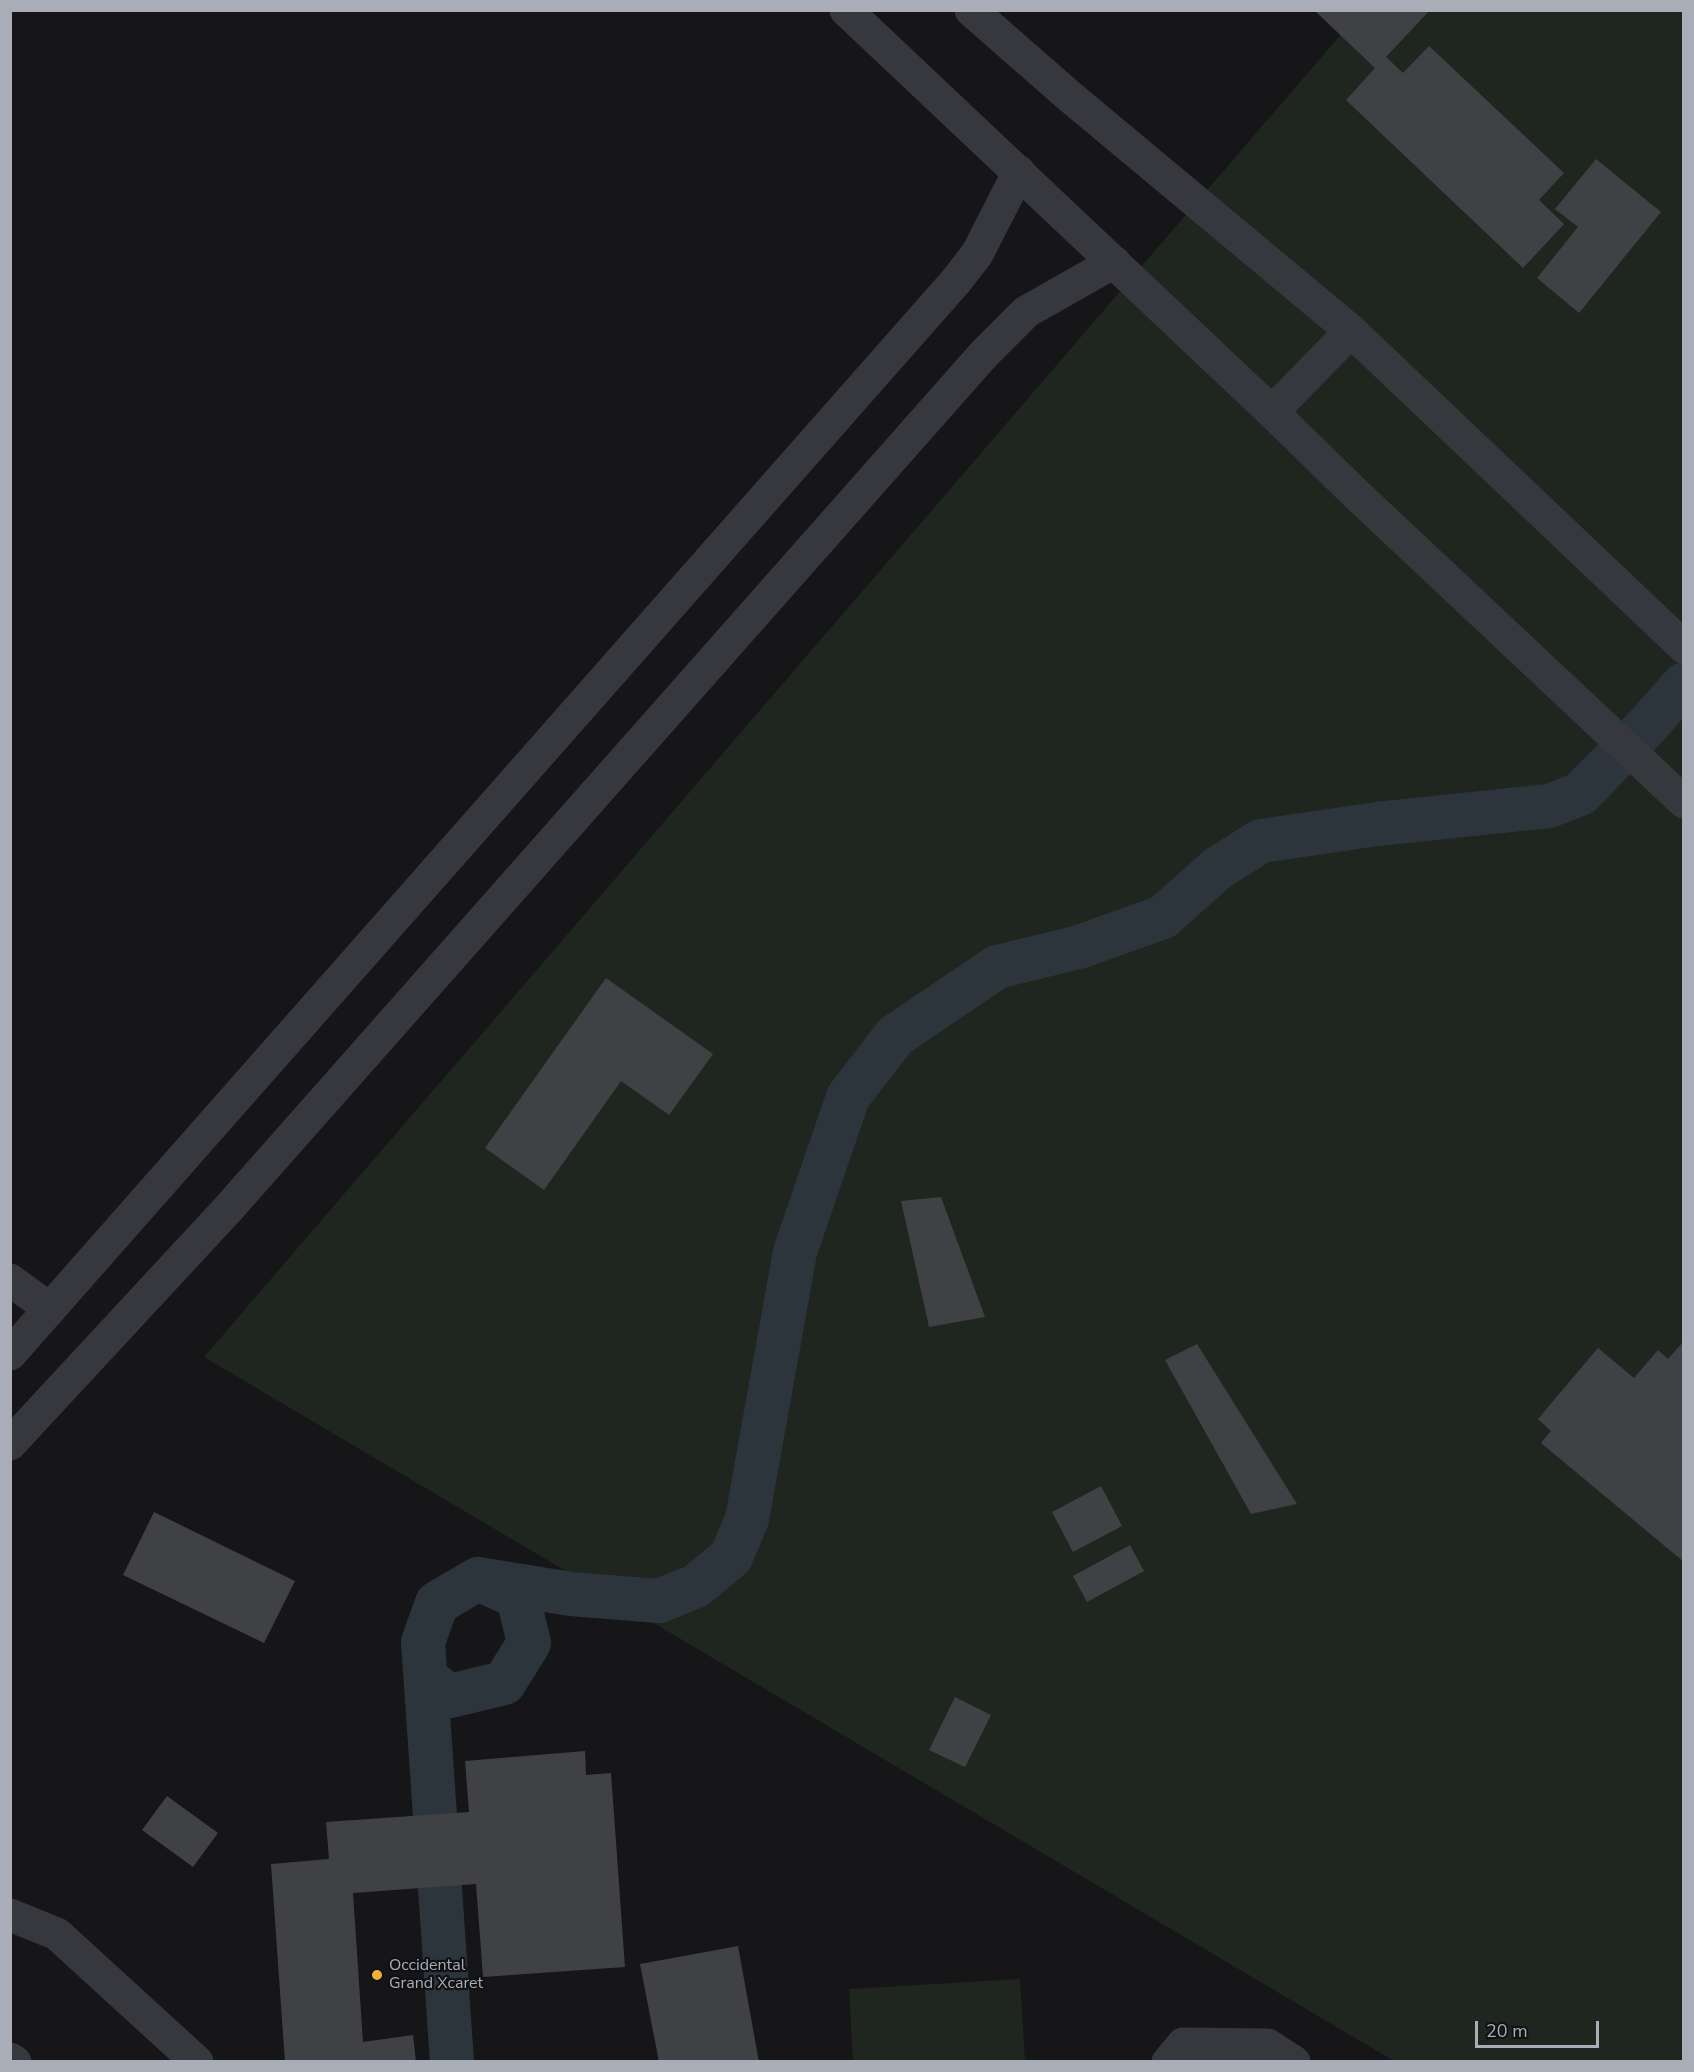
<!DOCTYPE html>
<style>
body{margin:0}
#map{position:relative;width:1694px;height:2072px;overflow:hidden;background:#161618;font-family:"Nunito Sans",sans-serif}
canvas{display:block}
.frame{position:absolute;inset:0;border:12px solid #a8adb8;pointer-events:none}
.scale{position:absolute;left:1475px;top:2021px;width:124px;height:27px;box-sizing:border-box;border:3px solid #a8adb8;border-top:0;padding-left:8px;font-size:18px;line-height:21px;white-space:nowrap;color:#a8adb8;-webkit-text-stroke:4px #111113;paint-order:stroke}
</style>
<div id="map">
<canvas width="1694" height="2072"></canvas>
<div class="frame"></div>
<div class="scale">20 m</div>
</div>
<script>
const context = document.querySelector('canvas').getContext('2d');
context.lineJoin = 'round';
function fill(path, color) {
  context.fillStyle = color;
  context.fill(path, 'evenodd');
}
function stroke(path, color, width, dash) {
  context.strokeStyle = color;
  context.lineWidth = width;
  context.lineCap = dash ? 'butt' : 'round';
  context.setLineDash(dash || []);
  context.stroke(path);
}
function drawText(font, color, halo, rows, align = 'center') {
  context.font = font + ' "Nunito Sans",sans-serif';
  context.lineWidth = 4.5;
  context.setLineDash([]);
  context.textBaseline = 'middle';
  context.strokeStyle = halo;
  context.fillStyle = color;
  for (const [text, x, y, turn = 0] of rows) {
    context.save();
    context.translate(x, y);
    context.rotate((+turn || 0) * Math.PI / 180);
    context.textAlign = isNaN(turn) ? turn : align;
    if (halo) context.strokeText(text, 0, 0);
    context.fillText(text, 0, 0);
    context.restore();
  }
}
const green = new Path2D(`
 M 1361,11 L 1683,11 L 1683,2061 L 1394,2061 L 204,1357 Z
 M 1020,1979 L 1025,2061 L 853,2061 L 849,1989 Z`);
const canal = new Path2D(`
 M 478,1579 L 571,1594 L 659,1601 L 696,1586 L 731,1557 L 747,1519 L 795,1252 L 848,1097 L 895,1036 L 997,967 L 1079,947 L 1163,917 L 1218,868 L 1261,841 L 1377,824 L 1549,806 L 1580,794 L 1645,728 L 1684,684
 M 426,1679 L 450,1696 L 504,1683 L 529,1643 L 518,1597 L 478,1579 L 437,1603 L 423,1642 L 452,2062`);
const building = new Path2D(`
 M 1314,10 L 1430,10 L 1386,57 L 1403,73 L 1429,46 L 1564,173 L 1539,200 L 1564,224 L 1523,268 L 1346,100 L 1375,68 Z
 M 1596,159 L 1661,212 L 1579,313 L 1537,278 L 1578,227 L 1555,209 Z
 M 606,978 L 713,1054 L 669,1115 L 621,1081 L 544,1190 L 485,1148 Z
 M 941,1197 L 985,1317 L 929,1327 L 901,1201 Z
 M 1684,1341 L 1684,1562 L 1541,1443 L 1551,1431 L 1538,1419 L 1598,1348 L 1634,1378 L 1658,1350 L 1668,1359 Z
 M 1197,1344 L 1297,1504 L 1251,1514 L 1165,1360 Z
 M 1101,1486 L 1122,1526 L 1073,1552 L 1052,1512 Z
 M 154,1512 L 295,1581 L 264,1643 L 123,1575 Z
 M 1130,1545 L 1144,1571 L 1087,1602 L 1073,1576 Z
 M 955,1697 L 991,1715 L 965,1767 L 929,1750 Z
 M 585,1751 L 586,1775 L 611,1773 L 625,1967 L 483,1977 L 476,1884 L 353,1893 L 363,2042 L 413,2035 L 416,2062 L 285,2062 L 271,1864 L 329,1859 L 326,1822 L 469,1812 L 465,1761 Z
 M 167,1796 L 218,1833 L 193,1867 L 142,1830 Z
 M 738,1946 L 759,2062 L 659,2062 L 640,1964 Z`);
const minor = new Path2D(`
 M 846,10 L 1272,412 L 1357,495 L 1684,802
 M 971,10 L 1068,95 L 1351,331 L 1684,647
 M 1272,412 L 1351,331
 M 10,1280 L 50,1309
 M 10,1354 L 956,281 L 977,254 L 1019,172
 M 10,1444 L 228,1209 L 984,354 L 1026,312 L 1114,262
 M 10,1915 L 57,1934 L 197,2062
 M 10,2059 L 15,2062
 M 1168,2062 L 1183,2044 L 1268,2045 L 1294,2062`);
const markers = [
 [377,1975,6,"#f2b134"]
];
const poiNames = [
 ["Occidental",389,1966],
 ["Grand Xcaret",389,1984]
];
fill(green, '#1e261f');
stroke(canal, '#2c353c', 44);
fill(building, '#404145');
stroke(minor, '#37383d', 33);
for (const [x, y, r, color] of markers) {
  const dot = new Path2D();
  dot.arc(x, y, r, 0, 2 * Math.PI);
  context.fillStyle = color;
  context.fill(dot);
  stroke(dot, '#111113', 2);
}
drawText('16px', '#a8adb8', '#111113', poiNames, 'left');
</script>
